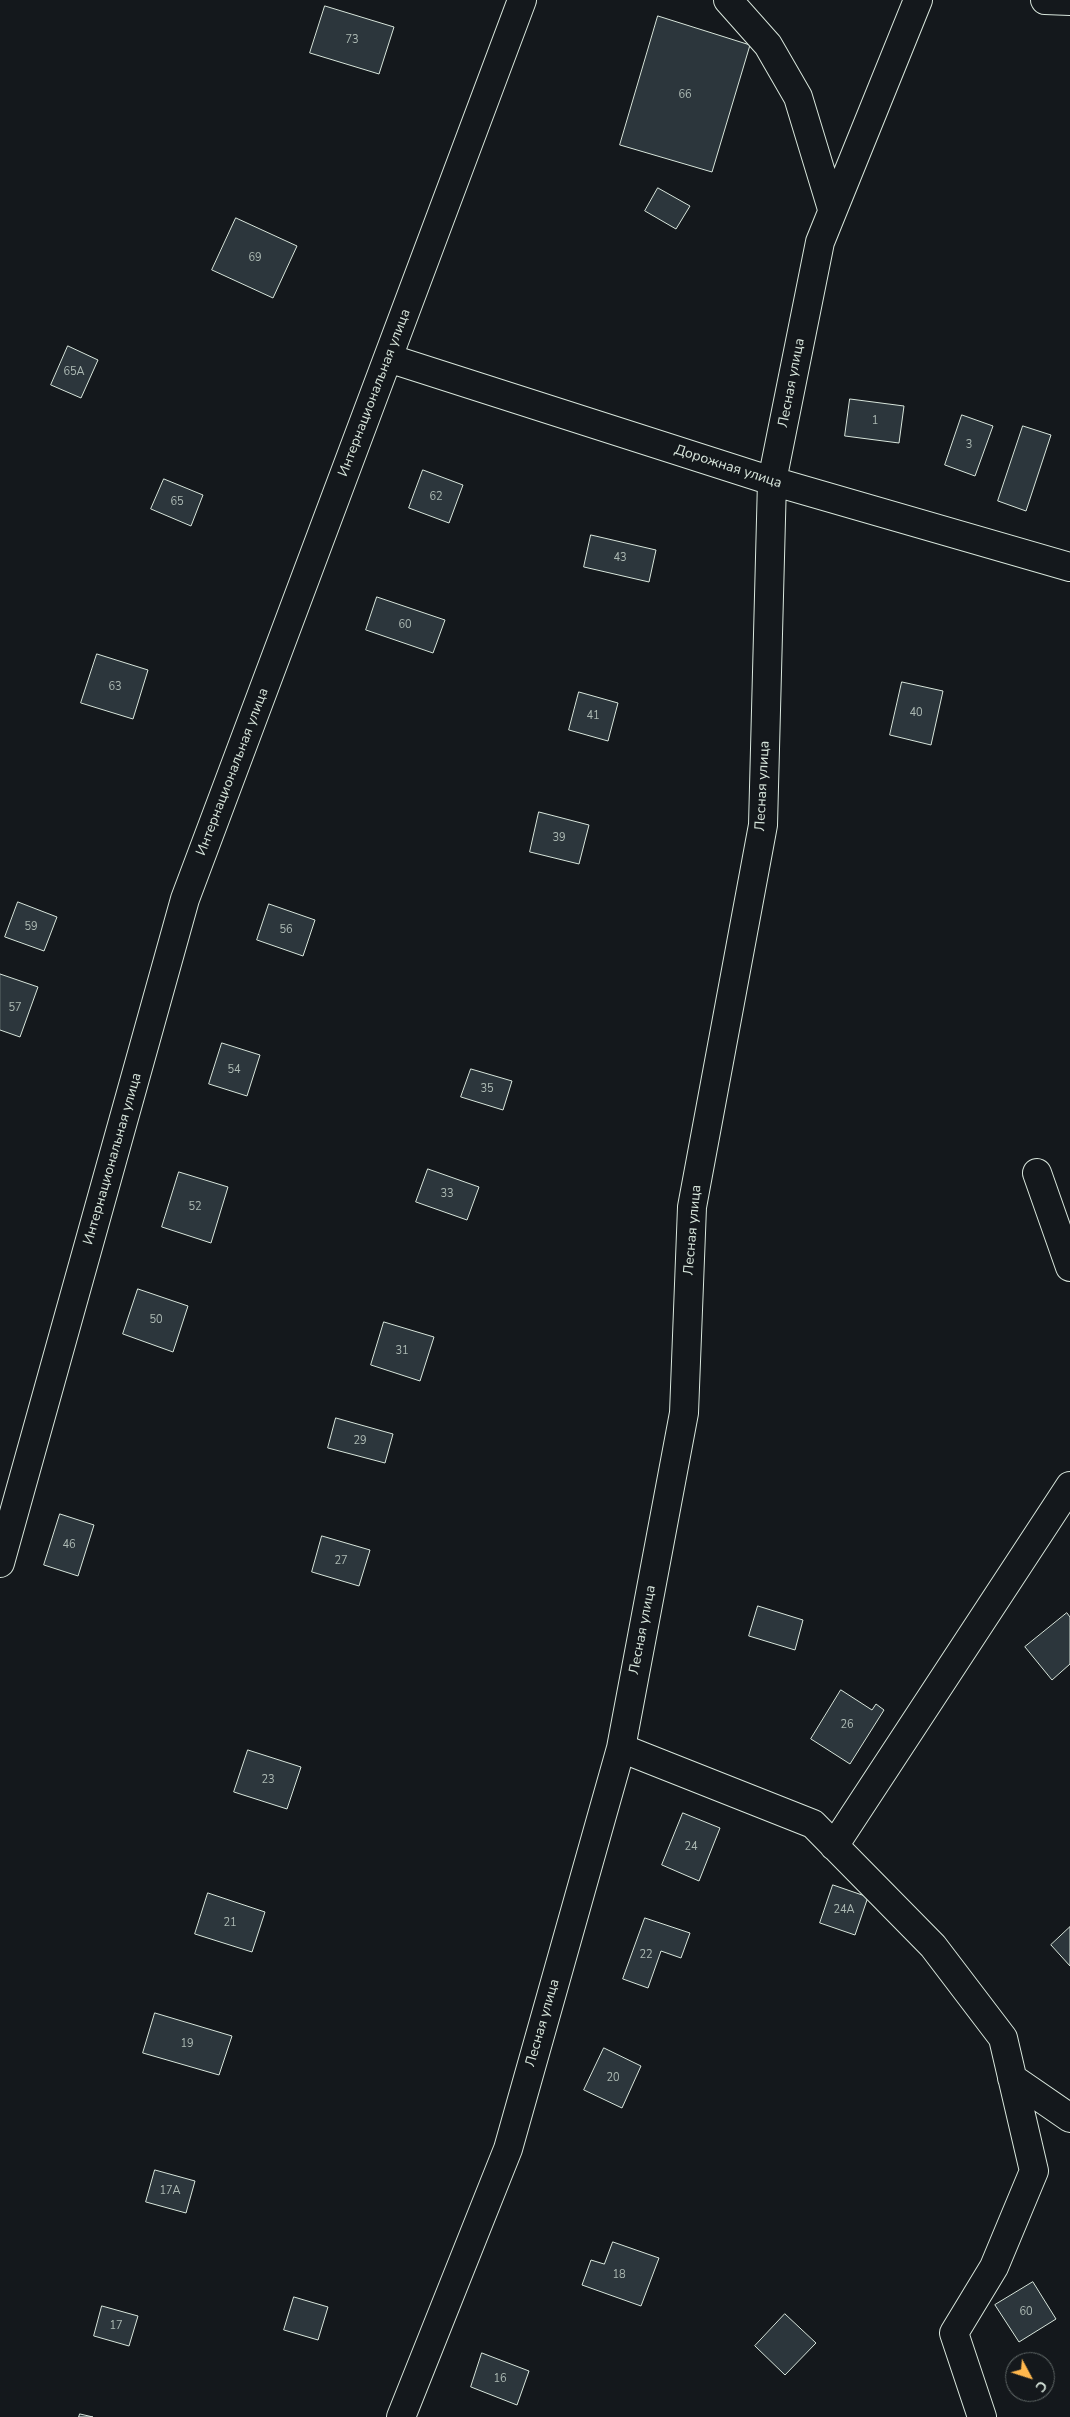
<!DOCTYPE html>
<meta charset="utf-8">
<style>
body{margin:0}
#map{position:relative;width:1070px;height:2417px;overflow:hidden;background:#14181c;font-family:"Nunito Sans",sans-serif}
canvas{display:block}
.north{position:absolute;left:1005px;top:2352px;width:50px;height:50px;box-sizing:border-box;background:#14181c;border:1px solid #626a69;border-radius:50%;rotate:130deg;font-size:14px;font-weight:700;line-height:20px;text-align:center;color:#d8e6dc}
.north::after{content:'';display:block;margin:auto;width:18px;height:22px;background:#ffb74d;clip-path:polygon(50% 0,100% 100%,50% 72%,0 100%)}
</style>
<div id="map">
<canvas width="1070" height="2417"></canvas>
<div class="north">С</div>
</div>
<script>
const context = document.querySelector('canvas').getContext('2d');
context.lineJoin = 'round';
function fill(path, color) {
  context.fillStyle = color;
  context.fill(path, 'evenodd');
}
function stroke(path, color, width, dash) {
  context.strokeStyle = color;
  context.lineWidth = width;
  context.lineCap = dash ? 'butt' : 'round';
  context.setLineDash(dash || []);
  context.stroke(path);
}
function drawText(font, color, halo, rows, align = 'center') {
  context.font = font + ' "Nunito Sans",sans-serif';
  context.lineWidth = 4;
  context.setLineDash([]);
  context.textBaseline = 'middle';
  context.strokeStyle = halo;
  context.fillStyle = color;
  for (const [text, x, y, turn = 0] of rows) {
    context.save();
    context.translate(x, y);
    context.rotate((+turn || 0) * Math.PI / 180);
    context.textAlign = isNaN(turn) ? turn : align;
    if (halo) context.strokeText(text, 0, 0);
    context.fillText(text, 0, 0);
    context.restore();
  }
}
const building = new Path2D(`
 M 325,6 L 394,27 L 379,74 L 310,53 Z
 M 658,16 L 750,45 L 712,172 L 620,145 Z
 M 658,188 L 690,206 L 676,229 L 645,211 Z
 M 236,218 L 297,246 L 273,298 L 212,270 Z
 M 68,346 L 98,360 L 81,398 L 51,385 Z
 M 850,399 L 904,406 L 899,443 L 845,436 Z
 M 962,415 L 993,426 L 975,476 L 945,465 Z
 M 1023,426 L 1051,435 L 1026,511 L 998,501 Z
 M 423,470 L 463,485 L 449,523 L 409,508 Z
 M 164,479 L 203,495 L 191,526 L 151,509 Z
 M 591,535 L 656,550 L 649,582 L 584,567 Z
 M 377,597 L 445,620 L 433,653 L 366,630 Z
 M 97,654 L 148,670 L 133,719 L 81,703 Z
 M 902,682 L 943,691 L 931,745 L 890,735 Z
 M 579,692 L 618,703 L 608,741 L 569,730 Z
 M 539,812 L 589,825 L 579,864 L 530,852 Z
 M 18,902 L 57,917 L 44,951 L 5,937 Z
 M 269,904 L 315,920 L 303,956 L 257,940 Z
 M 0,974 L 38,987 L 20,1037 L 0,1030 Z
 M 222,1043 L 260,1055 L 247,1096 L 209,1084 Z
 M 471,1069 L 512,1081 L 503,1110 L 461,1097 Z
 M 428,1169 L 479,1187 L 467,1220 L 416,1202 Z
 M 179,1172 L 228,1187 L 211,1243 L 162,1227 Z
 M 138,1289 L 188,1306 L 173,1352 L 123,1334 Z
 M 384,1322 L 434,1337 L 420,1381 L 371,1365 Z
 M 336,1418 L 393,1434 L 385,1463 L 328,1448 Z
 M 60,1514 L 94,1525 L 78,1576 L 44,1565 Z
 M 322,1536 L 370,1550 L 359,1586 L 312,1572 Z
 M 758,1606 L 803,1620 L 795,1650 L 749,1636 Z
 M 1067,1613 L 1070,1617 L 1070,1664 L 1052,1680 L 1025,1647 Z
 M 841,1690 L 872,1710 L 876,1704 L 884,1710 L 850,1764 L 811,1739 Z
 M 248,1750 L 301,1767 L 287,1809 L 234,1792 Z
 M 683,1813 L 720,1828 L 699,1881 L 662,1865 Z
 M 833,1885 L 868,1897 L 855,1935 L 820,1923 Z
 M 208,1893 L 265,1912 L 252,1952 L 195,1934 Z
 M 645,1918 L 690,1933 L 681,1958 L 661,1951 L 648,1988 L 623,1979 Z
 M 1070,1927 L 1070,1966 L 1051,1945 Z
 M 155,2013 L 232,2036 L 219,2075 L 143,2053 Z
 M 604,2048 L 641,2066 L 622,2108 L 584,2090 Z
 M 155,2170 L 195,2181 L 186,2213 L 146,2202 Z
 M 613,2242 L 659,2258 L 641,2306 L 582,2285 L 591,2260 L 604,2264 Z
 M 1033,2282 L 1056,2319 L 1019,2342 L 995,2305 Z
 M 294,2297 L 328,2307 L 318,2340 L 284,2330 Z
 M 102,2306 L 138,2316 L 129,2346 L 94,2336 Z
 M 785,2314 L 816,2343 L 785,2375 L 755,2346 Z
 M 482,2353 L 529,2371 L 517,2405 L 471,2387 Z
 M 80,2414 L 93,2417 L 79,2417 Z`);
const minor = new Path2D(`
 M 728,0 L 768,45 L 798,97 L 832,209
 M 1045,0 L 1070,1
 M 388,358 L 772,481 L 1070,567
 M 1037,1173 L 1070,1267
 M 0,1563 L 185,899 L 522,0
 M 621,1748 L 813,1824 L 933,1946 L 1003,2038 L 1034,2171 L 994,2267 L 954,2333 L 982,2417
 M 834,1846 L 1070,1486
 M 1012,2078 L 1070,2118
 M 401,2417 L 508,2149 L 621,1748 L 684,1413 L 692,1207 L 763,825 L 772,481 L 820,242 L 918,0`);
const numberNames = [
 ["73",352,40],
 ["66",685,95],
 ["69",255,258],
 ["65А",74,372],
 ["1",875,421],
 ["3",969,445],
 ["62",436,497],
 ["65",177,502],
 ["43",620,558],
 ["60",405,625],
 ["63",115,687],
 ["40",916,713],
 ["41",593,716],
 ["39",559,838],
 ["59",31,927],
 ["56",286,930],
 ["57",15,1008],
 ["54",234,1070],
 ["35",487,1089],
 ["33",447,1194],
 ["52",195,1207],
 ["50",156,1320],
 ["31",402,1351],
 ["29",360,1441],
 ["46",69,1545],
 ["27",341,1561],
 ["26",847,1725],
 ["23",268,1780],
 ["24",691,1847],
 ["24А",844,1910],
 ["21",230,1923],
 ["22",646,1955],
 ["19",187,2044],
 ["20",613,2078],
 ["17А",170,2191],
 ["18",619,2275],
 ["60",1026,2312],
 ["17",116,2326],
 ["16",500,2379]
];
const streetNames = [
 ["Лесная улица",792,383,-79],
 ["Интернациональная улица",375,393,-69],
 ["Дорожная улица",728,467,18],
 ["Интернациональная улица",233,772,-69],
 ["Лесная улица",763,786,-87],
 ["Интернациональная улица",113,1159,-74],
 ["Лесная улица",693,1230,-85],
 ["Лесная улица",643,1630,-79],
 ["Лесная улица",543,2023,-74]
];
fill(building, '#2c363c');
stroke(building, '#d8e6dc', 1);
stroke(minor, '#d8e6dc', 30);
stroke(minor, '#14181c', 28);
drawText('11px', '#adbab4', null, numberNames);
drawText('14px', '#d8e6dc', '#14181c', streetNames);
</script>
